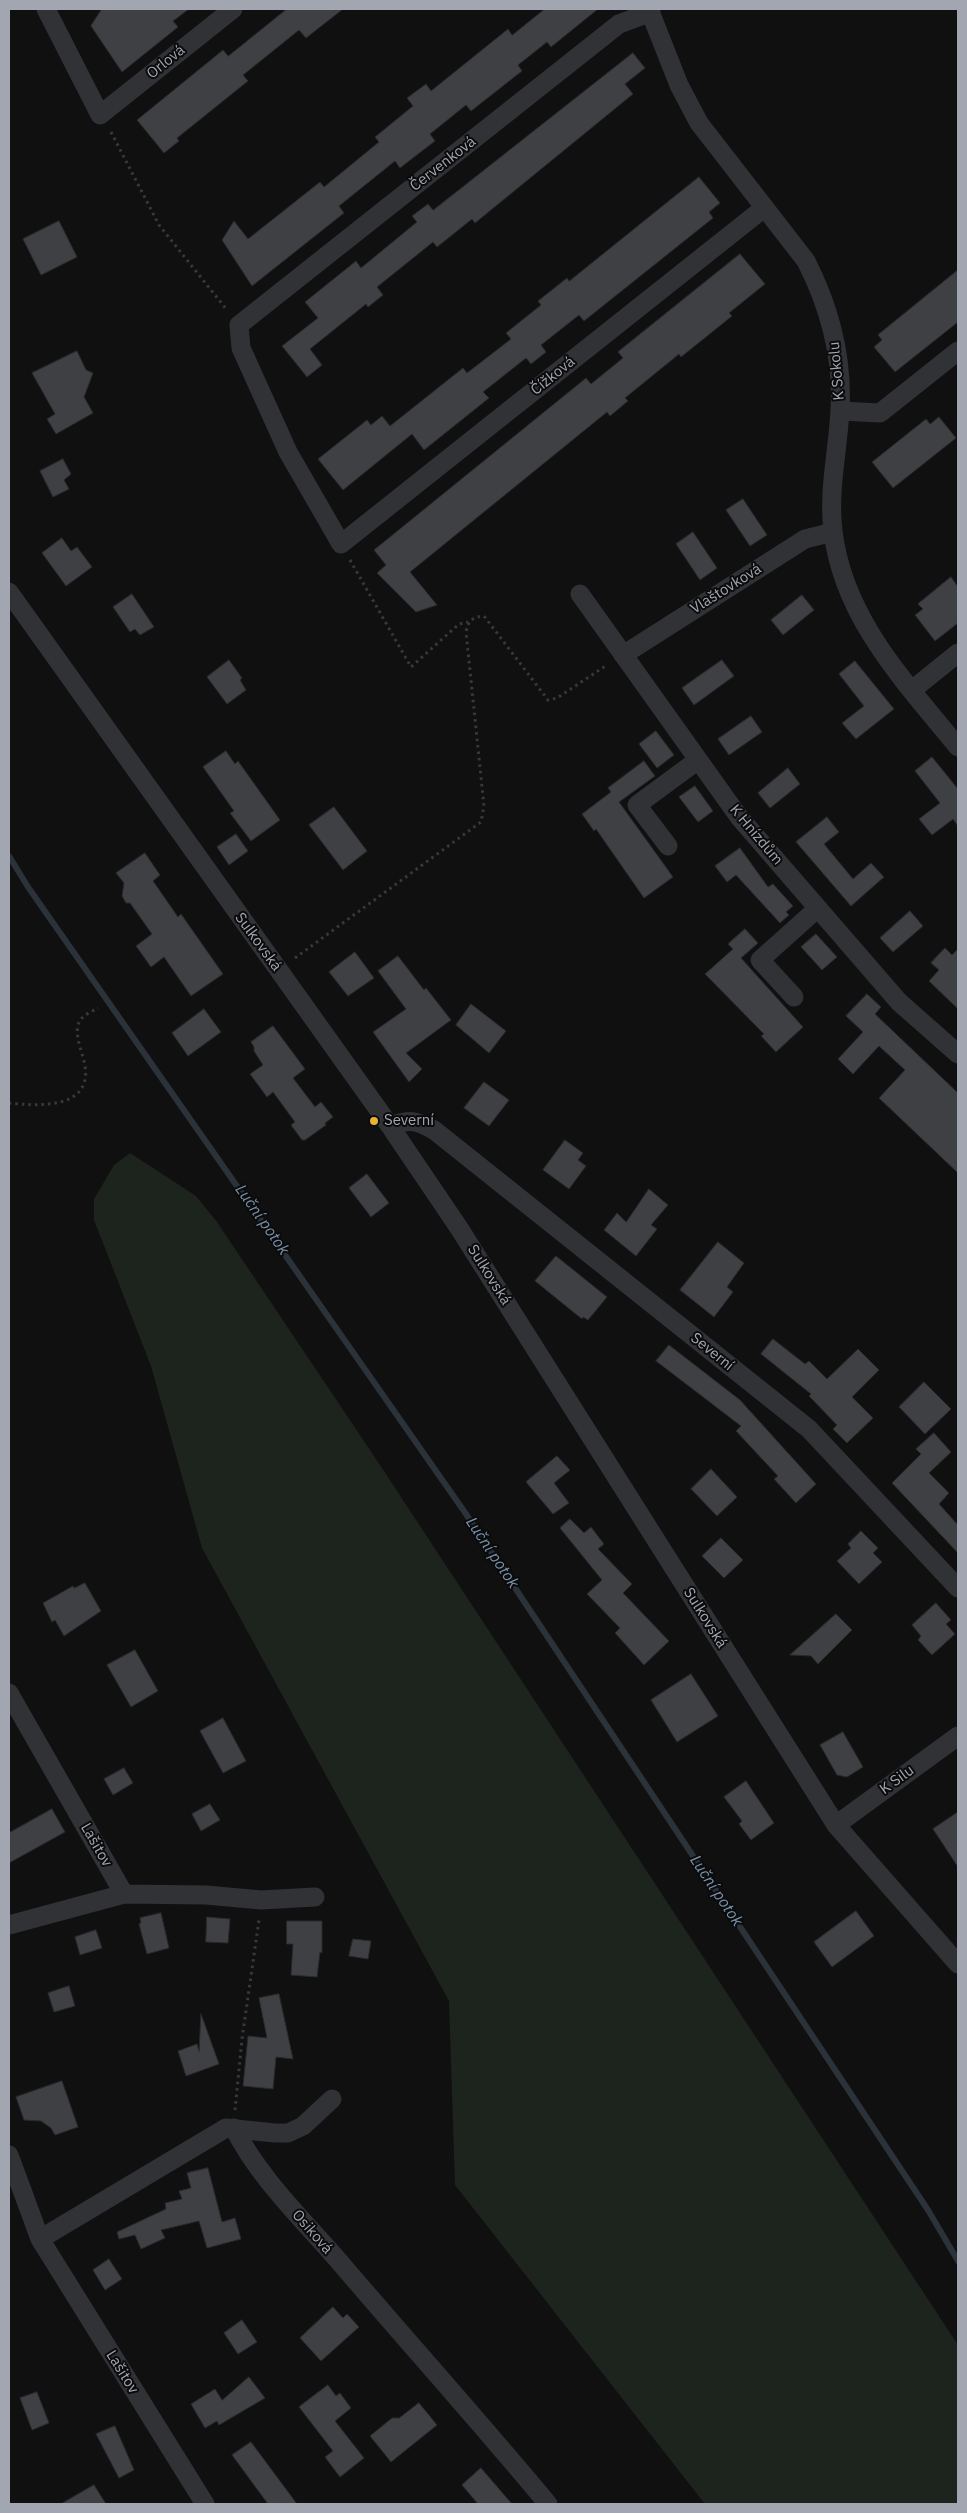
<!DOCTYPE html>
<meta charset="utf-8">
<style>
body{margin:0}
#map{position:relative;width:967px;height:2513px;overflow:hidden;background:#101011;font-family:"IBM Plex Sans",sans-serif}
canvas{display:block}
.frame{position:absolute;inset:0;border:10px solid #a2a6b1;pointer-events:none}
</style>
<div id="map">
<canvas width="967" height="2513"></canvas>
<div class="frame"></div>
</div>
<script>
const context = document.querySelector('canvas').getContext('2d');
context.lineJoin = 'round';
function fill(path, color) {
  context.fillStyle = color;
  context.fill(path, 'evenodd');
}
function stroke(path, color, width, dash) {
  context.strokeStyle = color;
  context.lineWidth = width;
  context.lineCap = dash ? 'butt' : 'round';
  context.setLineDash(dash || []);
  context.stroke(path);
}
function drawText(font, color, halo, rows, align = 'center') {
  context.font = font + ' "IBM Plex Sans",sans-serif';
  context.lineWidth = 4;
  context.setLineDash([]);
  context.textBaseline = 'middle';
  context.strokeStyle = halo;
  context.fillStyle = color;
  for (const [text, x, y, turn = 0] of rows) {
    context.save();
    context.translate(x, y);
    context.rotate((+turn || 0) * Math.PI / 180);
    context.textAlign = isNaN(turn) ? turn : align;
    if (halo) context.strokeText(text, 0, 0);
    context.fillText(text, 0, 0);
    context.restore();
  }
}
const green = new Path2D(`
 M 130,1153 L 196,1196 L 217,1222 L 378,1462 L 958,2345 L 958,2504 L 705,2504 L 455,2185 L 449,2001 L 202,1548 L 151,1366 L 94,1220 L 94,1199 L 114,1165 Z`);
const stream = new Path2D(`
 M 9,856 L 28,887 L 466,1514 L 928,2210 L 958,2261`);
const building = new Path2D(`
 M 102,9 L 189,9 L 173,21 L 178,27 L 122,72 L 91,26 Z
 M 287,9 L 343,9 L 306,38 L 299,30 L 243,75 L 248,81 L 177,138 L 179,141 L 164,153 L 137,120 L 223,50 L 228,56 Z
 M 545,9 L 598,9 L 551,47 L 547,42 L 518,65 L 522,71 L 471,111 L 466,105 L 430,134 L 435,141 L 418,154 L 400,168 L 395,161 L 339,206 L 344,213 L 252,286 L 222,240 L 234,221 L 248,239 L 320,182 L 324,187 L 379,142 L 375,137 L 413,106 L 407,98 L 426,84 L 431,91 L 508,29 L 512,35 Z
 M 633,53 L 645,68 L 625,84 L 633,94 L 475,223 L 472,219 L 437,247 L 433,242 L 377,287 L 383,295 L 368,307 L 366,304 L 310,349 L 322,365 L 307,377 L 282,346 L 318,318 L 305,302 L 356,261 L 361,268 L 417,222 L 412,216 L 428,204 L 433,210 Z
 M 699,177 L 720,203 L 709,212 L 713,218 L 584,321 L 579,315 L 541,345 L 546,352 L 531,364 L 526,358 L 483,392 L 489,398 L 424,450 L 412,434 L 343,490 L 318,459 L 367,420 L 371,425 L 382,416 L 390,426 L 463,368 L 467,373 L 511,339 L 506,333 L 541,305 L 538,301 L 567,278 L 569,281 Z
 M 59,221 L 77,257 L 41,275 L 23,239 Z
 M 740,254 L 765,284 L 729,313 L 732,316 L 681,357 L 679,354 L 625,398 L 628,401 L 610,416 L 607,412 L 410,572 L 437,605 L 416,612 L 377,573 L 386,565 L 374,550 L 586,378 L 591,384 L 623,358 L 618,352 Z
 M 958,270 L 958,322 L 895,372 L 874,347 L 882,340 L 878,335 Z
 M 77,351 L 86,370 L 93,373 L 84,397 L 93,413 L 56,434 L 47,419 L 55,414 L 32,373 Z
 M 939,417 L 956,438 L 893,488 L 872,462 L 926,419 L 930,424 Z
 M 63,459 L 71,474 L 64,480 L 69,489 L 53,497 L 40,471 Z
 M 743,499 L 767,535 L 750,546 L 726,510 Z
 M 693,532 L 717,568 L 700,580 L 676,544 Z
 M 62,538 L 71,551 L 77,547 L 92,567 L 66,586 L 42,553 Z
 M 951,577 L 958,587 L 958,623 L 935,641 L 915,615 L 923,609 L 918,604 Z
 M 132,594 L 154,627 L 140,635 L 135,629 L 130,632 L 113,607 Z
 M 802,595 L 814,610 L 783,635 L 771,620 Z
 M 229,660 L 242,678 L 240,680 L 246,690 L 227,704 L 207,677 Z
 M 722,660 L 734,676 L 694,705 L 682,688 Z
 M 855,661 L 894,709 L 856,739 L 842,723 L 864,706 L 839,674 Z
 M 751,716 L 762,732 L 729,755 L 718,739 Z
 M 656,731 L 674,755 L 657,768 L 639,744 Z
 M 226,751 L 235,764 L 238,761 L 280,820 L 251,841 L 230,813 L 234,811 L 203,767 Z
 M 932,757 L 958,789 L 958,826 L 953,819 L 932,835 L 919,819 L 940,803 L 915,771 Z
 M 644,761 L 655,776 L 619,802 L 673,877 L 644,898 L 596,829 L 594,831 L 582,814 L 611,792 L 608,788 Z
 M 788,768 L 800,784 L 770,808 L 758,793 Z
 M 695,786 L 713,811 L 698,822 L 679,797 Z
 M 334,807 L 367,851 L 343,870 L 309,825 Z
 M 827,817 L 839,832 L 824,844 L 853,879 L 871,863 L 884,877 L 851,906 L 796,842 Z
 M 236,834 L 248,851 L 229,865 L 217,847 Z
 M 740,848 L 768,887 L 773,884 L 793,906 L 786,912 L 789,915 L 780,923 L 736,875 L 727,882 L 715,866 Z
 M 145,853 L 160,875 L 153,881 L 178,917 L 181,914 L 223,974 L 191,996 L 164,957 L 151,967 L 136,946 L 152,934 L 130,903 L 126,903 L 122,896 L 124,883 L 116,873 Z
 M 910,911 L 923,926 L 893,952 L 880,938 Z
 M 745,929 L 758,943 L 741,958 L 803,1027 L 776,1052 L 761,1036 L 764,1034 L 705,974 L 733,949 L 728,944 Z
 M 816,934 L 837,957 L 822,970 L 801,947 Z
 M 945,948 L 952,955 L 958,949 L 958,1009 L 929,981 L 939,970 L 931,963 Z
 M 355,952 L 374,978 L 348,996 L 329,972 Z
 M 398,956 L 424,990 L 426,988 L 451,1020 L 406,1053 L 422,1069 L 409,1082 L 373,1032 L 406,1009 L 378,971 Z
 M 867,994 L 881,1007 L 875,1014 L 958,1093 L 958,1173 L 879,1098 L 905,1070 L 879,1046 L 853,1074 L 838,1059 L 863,1032 L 846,1016 Z
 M 471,1004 L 506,1031 L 489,1053 L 456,1025 Z
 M 204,1009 L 221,1032 L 188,1056 L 172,1033 Z
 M 273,1026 L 305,1069 L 293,1078 L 315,1107 L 321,1102 L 333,1117 L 325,1123 L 326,1125 L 305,1140 L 302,1140 L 291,1125 L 295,1122 L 273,1092 L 267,1097 L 250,1074 L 263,1065 L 254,1051 L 254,1047 L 251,1042 Z
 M 484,1082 L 509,1100 L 489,1126 L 464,1108 Z
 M 565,1140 L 583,1153 L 578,1160 L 586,1166 L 569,1189 L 543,1170 Z
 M 367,1174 L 389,1203 L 371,1217 L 349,1188 Z
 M 649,1189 L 668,1205 L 651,1225 L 657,1229 L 636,1256 L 604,1230 L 617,1213 L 626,1222 Z
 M 718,1242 L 744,1263 L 727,1287 L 733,1292 L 714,1317 L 680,1290 Z
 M 556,1256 L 607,1297 L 588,1320 L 583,1317 L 582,1319 L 535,1281 Z
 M 773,1339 L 805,1364 L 809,1361 L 827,1379 L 858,1349 L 879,1370 L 852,1397 L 873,1418 L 847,1443 L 833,1429 L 837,1425 L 809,1396 L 811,1394 L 761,1354 Z
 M 669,1345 L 740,1400 L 816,1484 L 796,1503 L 774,1479 L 778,1476 L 736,1431 L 741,1426 L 656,1361 Z
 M 924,1382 L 951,1409 L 925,1434 L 899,1407 Z
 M 934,1433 L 951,1452 L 929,1473 L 949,1493 L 939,1504 L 958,1525 L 958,1553 L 892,1483 L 921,1454 L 916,1449 Z
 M 557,1456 L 570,1470 L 554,1483 L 569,1503 L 553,1514 L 526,1482 Z
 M 711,1469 L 737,1497 L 717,1516 L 691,1489 Z
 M 570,1519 L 584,1533 L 591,1527 L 604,1544 L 598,1549 L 632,1584 L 623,1593 L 669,1641 L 644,1665 L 615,1633 L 620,1628 L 587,1594 L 602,1580 L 560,1528 Z
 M 861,1531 L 878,1548 L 873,1553 L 882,1562 L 859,1584 L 837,1561 L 851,1548 L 848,1544 Z
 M 721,1538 L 743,1560 L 724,1578 L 702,1556 Z
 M 85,1583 L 101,1611 L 64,1636 L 55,1620 L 52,1622 L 43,1603 L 73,1586 L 74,1588 Z
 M 936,1603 L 951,1620 L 946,1624 L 955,1634 L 932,1655 L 918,1640 L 921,1636 L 912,1625 Z
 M 836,1614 L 852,1630 L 818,1664 L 811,1656 L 790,1655 Z
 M 135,1650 L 158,1691 L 131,1707 L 107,1665 Z
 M 691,1674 L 718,1716 L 677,1742 L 651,1700 Z
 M 223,1718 L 246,1761 L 223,1773 L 200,1731 Z
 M 843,1732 L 863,1767 L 847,1777 L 837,1775 L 820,1745 Z
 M 124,1768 L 133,1783 L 113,1795 L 104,1779 Z
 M 746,1781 L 774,1823 L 751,1840 L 739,1824 L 742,1821 L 724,1797 Z
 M 210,1804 L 220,1820 L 201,1831 L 192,1814 Z
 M 52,1809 L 65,1832 L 9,1863 L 9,1833 Z
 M 958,1812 L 958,1867 L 933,1829 Z
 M 856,1911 L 874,1936 L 832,1967 L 814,1942 Z
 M 161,1913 L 169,1948 L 147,1954 L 139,1924 L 141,1923 L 140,1918 Z
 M 207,1917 L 230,1919 L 228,1943 L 206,1942 Z
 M 287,1921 L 322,1921 L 322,1953 L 320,1952 L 317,1977 L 291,1975 L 293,1944 L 287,1944 Z
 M 96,1930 L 102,1948 L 80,1955 L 75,1937 Z
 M 353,1939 L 371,1941 L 368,1959 L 349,1956 Z
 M 69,1986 L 75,2006 L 54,2012 L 48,1993 Z
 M 279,1994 L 293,2059 L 276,2057 L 273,2089 L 243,2086 L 248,2036 L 267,2038 L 259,1998 Z
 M 201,2014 L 219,2064 L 186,2076 L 178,2051 L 197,2044 L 199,2051 Z
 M 62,2081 L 78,2127 L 55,2135 L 51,2128 L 41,2121 L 24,2120 L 16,2097 Z
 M 208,2168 L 222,2222 L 235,2218 L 241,2239 L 207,2248 L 199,2221 L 161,2230 L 165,2238 L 141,2249 L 135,2235 L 119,2239 L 117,2232 L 166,2209 L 165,2203 L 182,2199 L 179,2191 L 191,2188 L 187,2173 Z
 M 109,2259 L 122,2279 L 105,2290 L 93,2270 Z
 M 333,2307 L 343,2318 L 347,2314 L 359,2327 L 321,2361 L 300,2338 Z
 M 242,2320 L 257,2342 L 238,2354 L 224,2333 Z
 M 249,2377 L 265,2398 L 219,2425 L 217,2421 L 205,2428 L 191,2404 L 215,2389 L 222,2400 Z
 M 328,2385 L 336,2396 L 340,2393 L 351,2408 L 335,2421 L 364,2458 L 340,2477 L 325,2457 L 333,2451 L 299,2407 Z
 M 37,2392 L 49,2423 L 32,2430 L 20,2398 Z
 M 419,2403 L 437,2425 L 391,2462 L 370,2436 L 392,2418 L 399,2418 Z
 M 115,2426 L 134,2470 L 119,2478 L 96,2434 Z
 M 251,2442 L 297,2504 L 268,2504 L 232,2455 Z
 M 481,2468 L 512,2504 L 478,2504 L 462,2485 Z
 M 94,2485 L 106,2504 L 61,2504 Z`);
const path = new Path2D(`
 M 111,132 L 159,225 L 227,310
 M 350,560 L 411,667 L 459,624 L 468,622
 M 295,958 L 481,822 L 484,806 L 466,632 C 468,621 472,617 484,616 L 548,700 L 557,698 L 607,665
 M 9,1103 C 36,1106 92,1110 85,1066 C 83,1053 75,1038 78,1025 C 80,1016 91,1012 98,1008
 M 235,2110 L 242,2039 L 259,1920`);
const minor = new Path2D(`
 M 46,9 L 100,115 L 233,9
 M 649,9 L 679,85 L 699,123 L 806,261 C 830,308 843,357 840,410 C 838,451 828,490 833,531 C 843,618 905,682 958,747
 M 651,12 L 619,24 L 239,325 L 241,348 L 288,452 L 341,544 L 764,208
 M 840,411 L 880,413 L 958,351
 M 9,592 L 390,1126 L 459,1228 L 836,1825 L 958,1964
 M 580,594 L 739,817 L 899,1002 L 958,1054
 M 623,655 L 805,539 L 833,532
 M 912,690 L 958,653
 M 668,846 L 637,805 L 698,760
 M 794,997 L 760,960 L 818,908
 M 390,1126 C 410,1119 415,1120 434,1130 L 809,1429 L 958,1588
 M 9,1693 L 124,1894 L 9,1925
 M 836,1825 L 958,1736
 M 124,1894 L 206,1895 L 261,1900 L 315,1897
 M 234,2128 C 257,2175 302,2219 337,2259 C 407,2341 479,2421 548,2504
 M 9,2155 L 40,2239 L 205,2504
 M 40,2239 L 226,2128 L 275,2133 L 288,2133 L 303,2126 L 332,2099`);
const markers = [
 [374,1121,5,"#e5b434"]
];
const streetNames = [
 ["Orlová",166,62,-39],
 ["Červenková",443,164,-38],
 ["K Sokolu",837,371,-95],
 ["Čížková",553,376,-39],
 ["Vlaštovková",726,589,-32],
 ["K Hnízdům",756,835,50],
 ["Sulkovská",258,942,54],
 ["Sulkovská",489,1275,58],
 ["Severní",712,1352,39],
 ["Sulkovská",705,1618,58],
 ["K Silu",897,1780,-36],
 ["Lašitov",96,1845,60],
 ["Osiková",312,2232,49],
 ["Lašitov",122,2372,58]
];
const poiNames = [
 ["Severní",384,1121]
];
const waterNames = [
 ["Luční potok",262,1220,55],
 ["Luční potok",492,1553,56],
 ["Luční potok",716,1891,56]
];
fill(green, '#1d241e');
stroke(stream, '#2b3239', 6);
fill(building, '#3f4044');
stroke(building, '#2a2a2d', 1);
stroke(path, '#37393d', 3, [2.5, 4]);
stroke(minor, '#313236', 19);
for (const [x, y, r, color] of markers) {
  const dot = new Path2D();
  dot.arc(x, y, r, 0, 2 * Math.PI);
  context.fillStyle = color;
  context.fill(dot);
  stroke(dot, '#0b0b0c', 2);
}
drawText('15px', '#a2a6b1', '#0b0b0c', streetNames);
drawText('15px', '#a2a6b1', '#0b0b0c', poiNames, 'left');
drawText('italic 16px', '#7a92ab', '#0b0b0c', waterNames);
</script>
